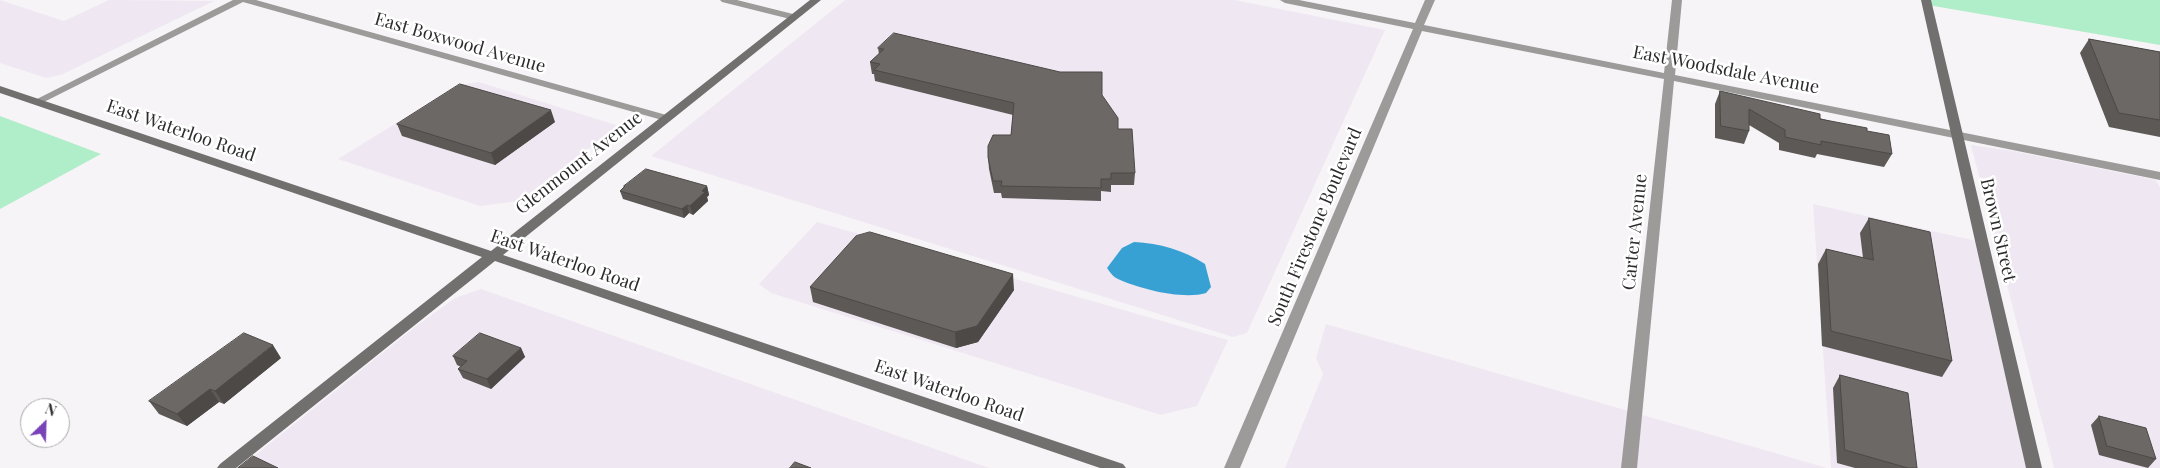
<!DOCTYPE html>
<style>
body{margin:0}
#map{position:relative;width:2160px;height:468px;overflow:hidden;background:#f7f4f8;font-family:"Playfair Display",serif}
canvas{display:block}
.north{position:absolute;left:20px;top:398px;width:50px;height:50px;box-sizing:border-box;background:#fff;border:1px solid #ababab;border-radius:50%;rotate:24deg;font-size:14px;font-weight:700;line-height:20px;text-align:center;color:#2d2c2d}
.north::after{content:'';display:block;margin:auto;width:18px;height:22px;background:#7842b9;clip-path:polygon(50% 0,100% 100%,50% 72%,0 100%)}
</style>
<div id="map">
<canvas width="2160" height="468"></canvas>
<div class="north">N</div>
</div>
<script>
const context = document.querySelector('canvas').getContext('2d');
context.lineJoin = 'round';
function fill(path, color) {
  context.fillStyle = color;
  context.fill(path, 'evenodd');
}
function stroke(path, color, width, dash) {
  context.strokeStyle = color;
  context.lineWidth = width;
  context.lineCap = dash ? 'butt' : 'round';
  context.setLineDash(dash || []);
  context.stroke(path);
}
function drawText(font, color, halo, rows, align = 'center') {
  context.font = font + ' "Playfair Display",serif';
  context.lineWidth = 5;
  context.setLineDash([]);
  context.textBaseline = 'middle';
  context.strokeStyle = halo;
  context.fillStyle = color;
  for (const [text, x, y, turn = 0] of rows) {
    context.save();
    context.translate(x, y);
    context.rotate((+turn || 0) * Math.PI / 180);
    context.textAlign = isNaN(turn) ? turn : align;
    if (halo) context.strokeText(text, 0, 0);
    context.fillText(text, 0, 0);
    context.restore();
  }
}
const built = new Path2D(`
 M 0,0 L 64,21 L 109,0 L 214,1 L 61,75 L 46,78 L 0,63 Z
 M 845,0 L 1235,0 L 1385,30 L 1247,333 L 1233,337 L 651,156 Z
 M 479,82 L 619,126 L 519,201 L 480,206 L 338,159 L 458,85 Z
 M 1971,145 L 2013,151 L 2156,180 L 2160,188 L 2160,468 L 2054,468 Z
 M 1813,204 L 1981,242 L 2034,468 L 1831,468 Z
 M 817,222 L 1228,340 L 1197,406 L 1161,415 L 771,293 L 759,284 Z
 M 481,289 L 989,468 L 239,468 L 415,327 L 455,298 Z
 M 1326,324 L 1827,468 L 1285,468 L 1323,374 L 1316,358 Z`);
const green = new Path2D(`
 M 1926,0 L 2160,0 L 2160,45 L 1928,5 Z
 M 0,116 L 101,154 L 0,209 Z`);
const water = new Path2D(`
 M 1134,242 C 1160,243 1183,250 1205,264 L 1211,287 L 1206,293 C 1183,300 1140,289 1118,279 C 1113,277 1110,272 1107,268 L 1122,248 Z`);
const street = new Path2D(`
 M 233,0 L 256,0 L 670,116 L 672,118 L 670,120 L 662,120 L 243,2 L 40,104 L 36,105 L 31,102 Z
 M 720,0 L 737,0 L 797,15 L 799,17 L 794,20 L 722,2 Z
 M 1280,0 L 1299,0 L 1415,23 L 1425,0 L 1435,0 L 1424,25 L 1664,73 L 1672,0 L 1682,0 L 1675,75 L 2160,172 L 2160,180 L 1674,81 L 1637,468 L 1621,468 L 1664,79 L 1422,31 L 1240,468 L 1224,468 L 1413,29 L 1285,3 Z`);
const secondary = new Path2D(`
 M 810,0 L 821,0 L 503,255 L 1123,464 L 1126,468 L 1100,468 L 495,261 L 236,468 L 217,468 L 220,464 L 482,257 L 0,93 L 0,86 L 491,251 Z
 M 1921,0 L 1931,0 L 2042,468 L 2026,468 Z`);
const wall = new Path2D(`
 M 2089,39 L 2160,52 L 2160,137 L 2109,127 L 2080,53 Z
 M 878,48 L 1102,95 L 1118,129 L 1135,173 L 1134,185 L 1111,185 L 1111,192 L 1101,191 L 1101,201 L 1002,198 L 1001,193 L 994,193 L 989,169 L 988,157 L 1011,135 L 1013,115 L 875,81 L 874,74 L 872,74 L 870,62 L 879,54 Z
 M 1720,91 L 1867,131 L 1892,154 L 1884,167 L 1817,154 L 1815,158 L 1779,150 L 1779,143 L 1749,125 L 1749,131 L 1744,144 L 1715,138 L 1715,104 Z
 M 555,122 L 495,165 L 402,136 L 397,124 Z
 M 624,186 L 707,186 L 709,195 L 707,197 L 708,201 L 693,215 L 689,213 L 684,218 L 623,199 L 620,191 L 624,187 Z
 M 1869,218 L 1952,361 L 1942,377 L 1822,346 L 1818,264 L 1826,249 L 1863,258 L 1860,233 Z
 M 810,287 L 1014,290 L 978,342 L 956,348 L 813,302 Z
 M 521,348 L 525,357 L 491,389 L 463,378 L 458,369 L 461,367 L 457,365 L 453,356 Z
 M 281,358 L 224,404 L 219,402 L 187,426 L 159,414 L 149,401 Z
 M 1840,375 L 1917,468 L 1855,468 L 1837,463 L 1833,388 Z
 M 2099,416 L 2156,459 L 2148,468 L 2099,455 L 2091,425 Z`);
const shadedWall = new Path2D(`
 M 551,110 L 555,122 L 495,165 L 491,153 Z
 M 707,186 L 709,195 L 707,197 L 708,201 L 693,215 L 690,206 L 702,191 Z
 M 687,205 L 689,213 L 684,218 L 682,209 Z
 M 1013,274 L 1014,290 L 978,342 L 956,348 L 955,332 Z
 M 273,345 L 281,358 L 224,404 L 215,391 Z
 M 521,348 L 525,357 L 491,389 L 487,379 Z
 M 210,389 L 219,402 L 187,426 L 177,414 Z`);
const building = new Path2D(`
 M 894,33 L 1060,72 L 1102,72 L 1102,95 L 1118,118 L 1118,129 L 1132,129 L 1135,173 L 1111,173 L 1111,179 L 1101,179 L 1101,188 L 1001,186 L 1002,181 L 993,181 L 988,157 L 988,146 L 993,135 L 1011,135 L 1014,103 L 874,70 L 880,64 L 870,62 L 884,49 L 878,48 Z
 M 2089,39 L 2160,52 L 2160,120 L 2119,113 Z
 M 460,84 L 551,110 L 491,153 L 397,124 Z
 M 1720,91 L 1820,114 L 1820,119 L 1867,128 L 1867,131 L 1889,135 L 1892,154 L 1821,141 L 1821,145 L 1785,137 L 1785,130 L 1749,109 L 1749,131 L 1721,126 Z
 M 646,169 L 707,186 L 702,191 L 705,192 L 690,206 L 687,205 L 682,209 L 620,191 L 625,186 L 624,186 Z
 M 1869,218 L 1930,232 L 1952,361 L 1831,331 L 1826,249 L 1873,260 Z
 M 870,232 L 1013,274 L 977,326 L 955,332 L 810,287 L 856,236 Z
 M 244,333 L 273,345 L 215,391 L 210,389 L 177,414 L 149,401 Z
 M 480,333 L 521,348 L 487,379 L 458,369 L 467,361 L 453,356 Z
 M 1840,375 L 1908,393 L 1917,468 L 1908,468 L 1845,450 Z
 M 2099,416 L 2146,428 L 2156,459 L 2107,446 Z
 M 253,456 L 278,468 L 238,468 Z
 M 795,462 L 811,468 L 790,468 Z`);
const streetNames = [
 ["East Boxwood Avenue",460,43,16],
 ["East Woodsdale Avenue",1726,70,11],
 ["East Waterloo Road",181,131,19],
 ["Glenmount Avenue",579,163,-38],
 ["South Firestone Boulevard",1315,227,-67],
 ["Brown Street",1998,230,77],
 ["Carter Avenue",1635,232,-84],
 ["East Waterloo Road",565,261,19],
 ["East Waterloo Road",949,391,19]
];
fill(built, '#efe7f1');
fill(green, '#b0edc9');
fill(water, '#38a1d4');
fill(street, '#9c9b99');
fill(secondary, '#72706e');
fill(wall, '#5d5957');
fill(shadedWall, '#4c4947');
fill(building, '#6c6865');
stroke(building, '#4c4947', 1);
drawText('18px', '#2d2c2d', '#fff', streetNames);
</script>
